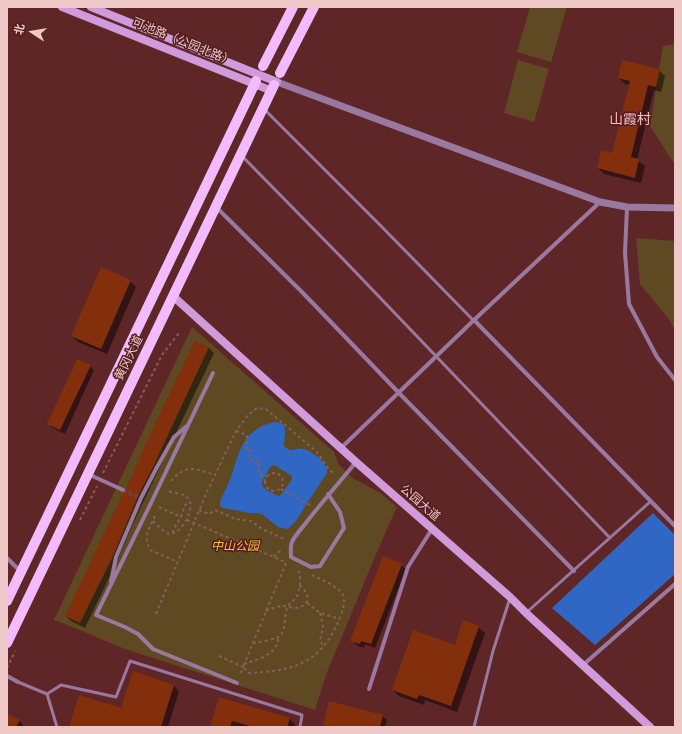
<!DOCTYPE html>
<meta charset="utf-8">
<style>
body{margin:0}
#map{position:relative;width:682px;height:734px;overflow:hidden;background:#5f2628;font-family:"Roboto Serif","Noto Sans SC",serif}
canvas{display:block}
.frame{position:absolute;inset:0;border:8px solid #eec9c8;pointer-events:none}
.north{position:absolute;left:12px;top:12px;width:40px;height:40px;-webkit-text-stroke:3px #531c1f;paint-order:stroke;rotate:282deg;font-size:11px;font-weight:700;line-height:16px;text-align:center;color:#eec9c8}
.north::after{content:'';display:block;margin:auto;width:14px;height:18px;background:#eec9c8;clip-path:polygon(50% 0,100% 100%,50% 72%,0 100%)}
</style>
<div id="map">
<canvas width="682" height="734"></canvas>
<div class="frame"></div>
<div class="north">北</div>
</div>
<script>
const context = document.querySelector('canvas').getContext('2d');
context.lineJoin = 'round';
function fill(path, color) {
  context.fillStyle = color;
  context.fill(path, 'evenodd');
}
function stroke(path, color, width, dash) {
  context.strokeStyle = color;
  context.lineWidth = width;
  context.lineCap = dash ? 'butt' : 'round';
  context.setLineDash(dash || []);
  context.stroke(path);
}
function drawText(font, color, halo, rows, align = 'center') {
  context.font = font + ' "Roboto Serif","Noto Sans SC",serif';
  context.lineWidth = 3;
  context.setLineDash([]);
  context.textBaseline = 'middle';
  context.strokeStyle = halo;
  context.fillStyle = color;
  for (const [text, x, y, turn = 0] of rows) {
    context.save();
    context.translate(x, y);
    context.rotate((+turn || 0) * Math.PI / 180);
    context.textAlign = isNaN(turn) ? turn : align;
    if (halo) context.strokeText(text, 0, 0);
    context.fillText(text, 0, 0);
    context.restore();
  }
}
const green = new Path2D(`
 M 530,7 L 567,7 L 551,62 L 517,52 Z
 M 675,44 L 675,165 L 650,126 L 663,46 Z
 M 518,60 L 549,69 L 534,122 L 504,113 Z
 M 636,238 L 675,241 L 675,330 L 668,318 L 640,284 Z
 M 192,327 L 334,452 L 339,465 L 354,479 L 379,492 L 397,507 L 376,554 L 331,663 L 326,675 L 315,710 L 125,649 L 75,628 L 54,620 Z`);
const water = new Path2D(`
 M 274,422 C 290,421 284,436 284,446 C 291,454 296,447 304,449 C 311,451 324,460 326,467 C 328,470 327,473 325,476 L 309,500 L 296,521 L 288,529 L 278,527 L 262,514 L 256,513 L 249,513 L 224,508 C 221,507 220,507 220,504 C 220,499 225,491 227,487 C 234,472 237,451 247,438 C 253,430 264,424 274,422 ZM 274,465 L 276,466 L 292,476 L 291,481 L 280,496 C 275,495 262,489 262,484 C 262,481 264,477 266,475 C 268,471 269,467 274,465 Z
 M 653,513 L 675,535 L 675,574 L 595,645 L 552,608 Z`);
const shadow = new Path2D(`
 M 659,70 L 665,76 L 661,92 L 654,90 L 637,160 L 645,166 L 641,183 L 604,174 L 598,168 L 613,154 L 630,85 L 625,84 L 619,78 Z
 M 130,281 L 136,287 L 107,354 L 78,342 L 72,336 Z
 M 195,341 L 209,348 L 214,353 L 132,526 L 117,561 L 85,628 L 71,621 L 66,616 L 127,492 L 141,459 Z
 M 90,366 L 94,370 L 65,434 L 53,428 L 48,424 Z
 M 401,565 L 406,569 L 375,648 L 365,644 L 364,648 L 356,645 L 352,640 Z
 M 478,627 L 485,633 L 457,712 L 425,700 L 424,705 L 399,696 L 393,690 L 455,646 Z
 M 174,686 L 179,691 L 168,727 L 70,727 L 122,710 Z
 M 220,698 L 289,719 L 295,724 L 294,727 L 242,727 L 237,726 L 237,727 L 212,727 Z
 M 7,715 L 19,720 L 23,725 L 22,727 L 7,727 Z
 M 382,716 L 387,720 L 385,727 L 326,727 L 324,725 Z`);
const building = new Path2D(`
 M 622,60 L 660,69 L 656,87 L 648,85 L 631,157 L 639,159 L 635,178 L 597,168 L 601,150 L 612,153 L 630,81 L 618,78 Z
 M 101,267 L 131,280 L 101,349 L 71,336 Z
 M 195,340 L 209,347 L 154,465 L 138,496 L 113,556 L 80,623 L 65,616 L 123,493 L 126,492 L 126,488 L 140,459 L 139,458 Z
 M 77,359 L 91,365 L 60,430 L 47,424 Z
 M 383,556 L 402,564 L 371,644 L 361,641 L 360,644 L 350,641 Z
 M 463,620 L 479,626 L 451,706 L 419,695 L 417,699 L 392,690 L 413,630 L 455,645 Z
 M 133,671 L 174,685 L 161,727 L 69,727 L 79,695 L 121,708 Z
 M 219,697 L 290,718 L 287,727 L 253,727 L 232,721 L 230,727 L 210,727 Z
 M 329,701 L 383,715 L 380,727 L 330,727 L 323,725 Z
 M 7,714 L 20,720 L 16,727 L 7,727 Z`);
const minorTunnel = new Path2D(`
 M 123,490 L 141,498`);
const path = new Path2D(`
 M 236,431 L 247,435 L 246,448 L 251,449 L 249,460 L 260,462 L 258,473 L 267,477
 M265 482a9 9 0 1 1 18 0a9 9 0 1 1-18 0Z
 M 103,473 L 162,355 L 179,333
 M 171,481 C 187,463 195,469 215,475
 M 281,489 L 310,505
 M 159,507 L 181,517
 M 199,510 L 209,514 L 215,510 L 235,519 L 251,521 L 262,529 L 284,539
 M 155,516 C 149,530 143,535 150,550 L 178,562
 M 80,520 L 97,486
 M 187,520 L 274,557 L 285,562
 M 153,521 C 157,525 164,533 170,534 C 181,534 195,509 189,500 C 186,493 173,493 167,491
 M 173,533 L 173,530 L 181,517 L 185,505 L 190,502
 M 274,557 L 280,551 L 283,551
 M 286,563 L 243,667 L 249,673 C 290,671 319,665 337,624 C 340,618 344,608 344,601 C 344,598 343,595 342,592 L 329,583 L 312,575
 M 307,603 L 320,613 L 340,619
 M 266,611 C 271,609 276,607 281,606 C 287,606 295,609 300,607 C 312,603 308,591 299,585
 M 320,613 L 323,626 L 320,641 L 324,646
 M 156,614 L 206,494 L 236,431 L 249,414 L 257,408 L 266,409 L 317,452 L 328,468 L 335,475
 M 253,643 C 257,643 277,639 280,636 C 286,630 284,616 287,608 C 289,603 295,600 297,596 C 300,590 301,577 299,571
 M 219,656 L 243,667 L 240,676
 M 244,664 C 255,660 270,657 276,646 C 278,644 278,640 279,637
 M 7,668 L 15,651`);
const service = new Path2D(`
 M 264,109 L 382,227 L 474,321
 M 242,156 L 343,259 L 610,538
 M 527,612 L 651,501
 M 18,682 L 47,694
 M 57,727 L 47,694 L 61,685 L 116,697 L 130,661 L 302,715 L 300,727
 M 474,727 L 493,651 L 510,598`);
const minor = new Path2D(`
 M 216,207 L 303,293 L 399,393 L 574,571
 M 627,207 L 625,253 L 629,304 L 657,357 L 675,380
 M 474,320 L 675,526
 M 213,373 L 151,503 L 96,615 L 125,627 L 138,634 L 153,649 L 237,683
 M 341,448 L 474,320 L 600,202
 M 88,474 L 123,490
 M 328,494 L 340,512 L 344,528 L 320,566 L 311,567 L 291,557 C 291,553 290,546 292,542 C 294,537 301,529 305,524 C 321,503 339,483 356,462
 M 7,558 L 21,572
 M 111,582 L 116,557 L 141,498 L 157,467 L 174,437 L 187,426
 M 583,665 L 675,584
 M 7,676 L 18,682
 M 369,689 L 408,567 L 432,529`);
const tertiary = new Path2D(`
 M 277,82 L 600,202 L 627,207 L 675,208`);
const secondary = new Path2D(`
 M 62,7 L 272,91
 M 91,7 L 277,82
 M 174,297 L 356,462 L 510,597 L 526,613 L 650,727`);
const primary = new Path2D(`
 M 263,66 L 293,7
 M 280,73 L 314,7
 M 7,601 L 256,81
 M 7,643 L 274,85`);
const streetNames = [
 ["可池路（公园北路）",183,42,22],
 ["黄冈大道",129,358,-64],
 ["公园大道",420,503,41]
];
const parkNames = [
 ["中山公园",235,546]
];
const quarterNames = [
 ["山霞村",630,120]
];
fill(green, '#5f4923');
fill(water, '#3067c4');
fill(shadow, '#0007');
fill(building, '#842f0b');
stroke(minorTunnel, '#743e40', 4, [4, 2]);
stroke(path, '#8d5b5c', 2, [3, 3]);
stroke(service, '#9a79a1', 3);
stroke(minor, '#9a79a1', 4);
stroke(tertiary, '#9a79a1', 7);
stroke(secondary, '#cf9bdb', 8);
stroke(primary, '#f1bbfd', 10);
drawText('12px', '#eec9c8', '#531c1f', streetNames);
drawText('italic 12px', '#febf48', '#531c1f', parkNames);
drawText('14px', '#f9bfbe', '#531c1f', quarterNames);
</script>
